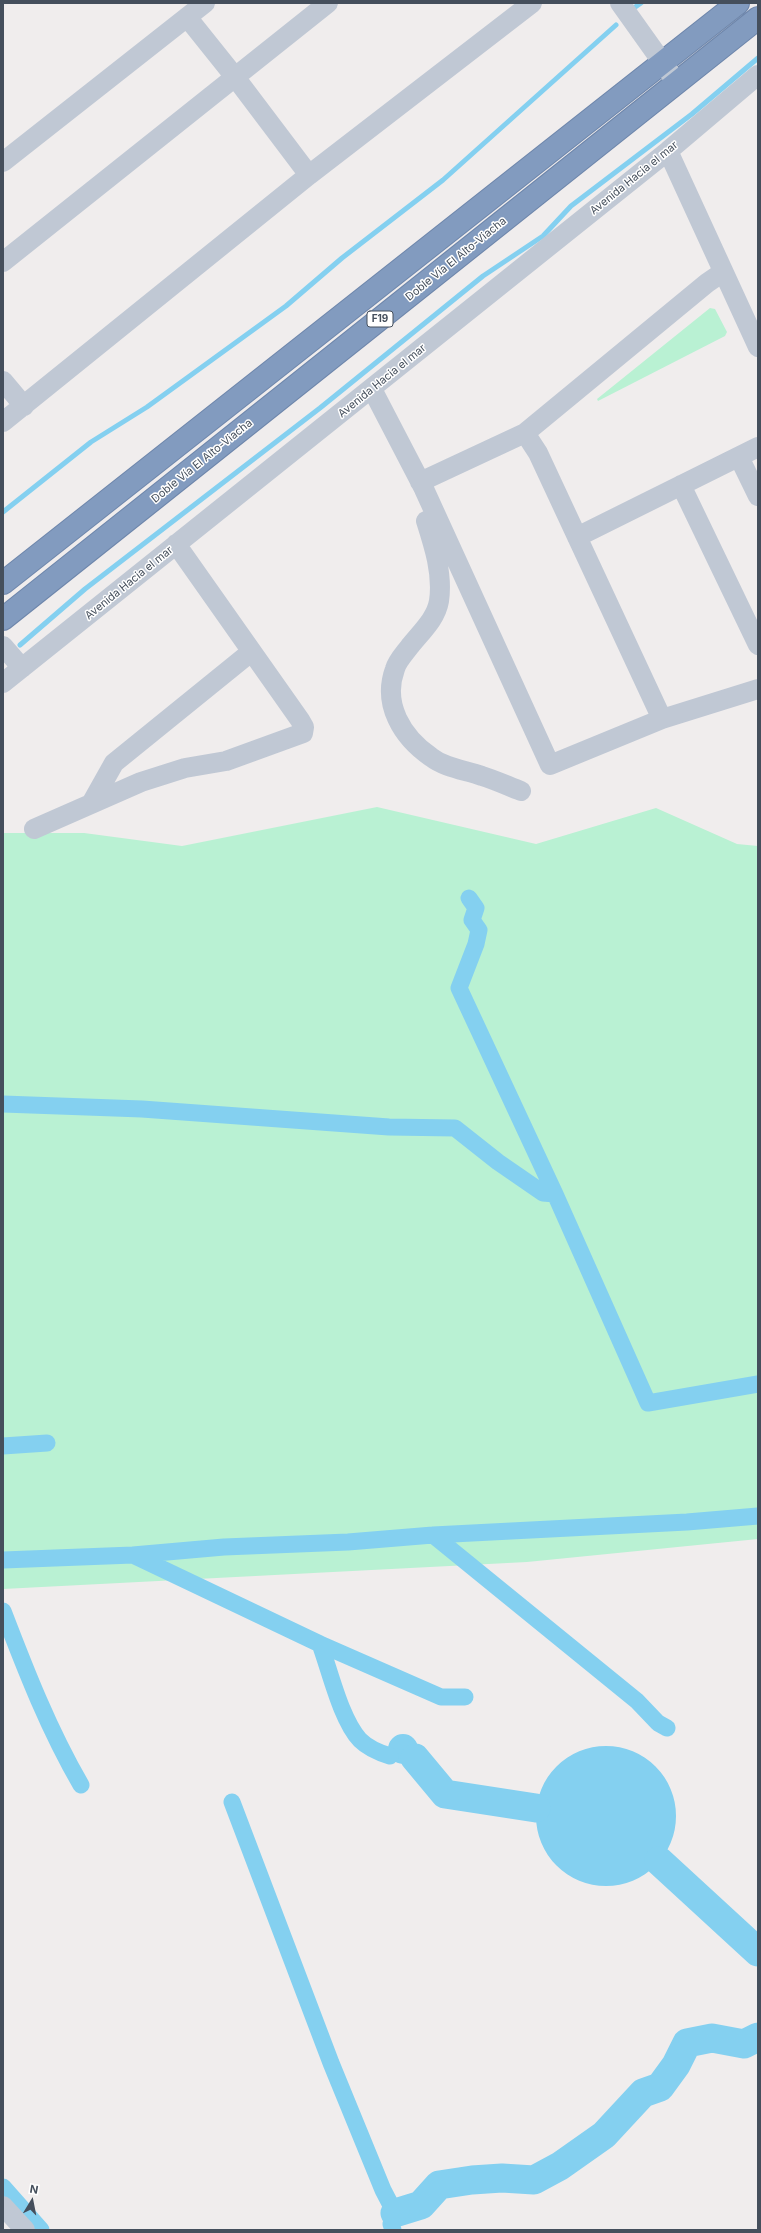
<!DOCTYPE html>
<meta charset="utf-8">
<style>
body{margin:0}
#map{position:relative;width:761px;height:2233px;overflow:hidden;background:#f0eded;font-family:Inter,sans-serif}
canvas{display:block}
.frame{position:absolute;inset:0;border:4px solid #454f5c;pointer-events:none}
.north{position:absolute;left:12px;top:2181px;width:40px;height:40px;-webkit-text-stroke:3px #fff;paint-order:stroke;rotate:10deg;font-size:11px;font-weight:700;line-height:16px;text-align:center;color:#454f5c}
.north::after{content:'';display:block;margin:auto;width:14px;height:18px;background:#454f5c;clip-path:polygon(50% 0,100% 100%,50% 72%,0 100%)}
</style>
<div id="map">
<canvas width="761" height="2233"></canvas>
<div class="frame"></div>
<div class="north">N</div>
</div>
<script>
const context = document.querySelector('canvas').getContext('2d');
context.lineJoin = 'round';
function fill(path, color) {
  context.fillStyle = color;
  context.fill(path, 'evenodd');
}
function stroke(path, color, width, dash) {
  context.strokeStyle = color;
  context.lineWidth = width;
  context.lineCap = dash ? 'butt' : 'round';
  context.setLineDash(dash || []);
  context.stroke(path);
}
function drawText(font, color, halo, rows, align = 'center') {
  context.font = font + ' Inter,sans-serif';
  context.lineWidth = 3;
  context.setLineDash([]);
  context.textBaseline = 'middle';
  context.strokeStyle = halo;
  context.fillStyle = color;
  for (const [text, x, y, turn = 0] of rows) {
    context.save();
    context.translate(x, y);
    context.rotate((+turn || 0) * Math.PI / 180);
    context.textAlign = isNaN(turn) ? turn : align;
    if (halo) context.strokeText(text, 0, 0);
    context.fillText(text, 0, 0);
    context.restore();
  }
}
const green = new Path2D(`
 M 710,308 L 715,309 L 727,332 L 725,336 L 598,401 L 597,399 Z
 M 377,807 L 536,844 L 656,808 L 737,844 L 758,846 L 758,1539 L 527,1562 L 3,1589 L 3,833 L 84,833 L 182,846 Z`);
const water = new Path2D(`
 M388 1749a15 15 0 1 1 30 0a15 15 0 1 1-30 0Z
 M536 1816a70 70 0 1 1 140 0a70 70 0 1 1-140 0Z`);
const stream = new Path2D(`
 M 631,10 L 641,3
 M 3,512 L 91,442 L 147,407 L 286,306 L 342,258 L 443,180 L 616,25
 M 20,645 L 85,589 L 320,408 L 483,276 L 543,236 L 571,206 L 692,114 L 758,58`);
const canal = new Path2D(`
 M 469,898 L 476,908 L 472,920 L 479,930 L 476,944 L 459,988 L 555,1194 L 648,1403 L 758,1384
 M 3,1104 L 142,1109 L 389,1127 L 455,1128 L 498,1162 L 543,1193 L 555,1194
 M 3,1446 L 47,1443
 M 433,1535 L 637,1701 L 658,1723 L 667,1728
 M 133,1555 L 224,1547 L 348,1542 L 433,1535 L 687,1522 L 758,1516
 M 3,1560 L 133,1555 L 320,1644 C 330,1671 341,1720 360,1740 C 368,1748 380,1753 390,1756
 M 3,1611 C 26,1671 49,1730 81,1785
 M 320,1644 L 441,1697 L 465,1697
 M 232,1802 L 331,2063 L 383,2190 L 395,2213 L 391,2224 L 393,2230
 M 3,2187 L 41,2230`);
const river = new Path2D(`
 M 415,1758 L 445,1794 L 536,1808
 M 659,1861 L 758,1952
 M 395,2213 L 421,2205 L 439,2185 L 472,2180 L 502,2178 L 534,2180 L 560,2166 L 604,2135 L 643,2093 L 660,2087 L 676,2065 L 687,2043 L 712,2038 L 744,2044 L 758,2037`);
const minor = new Path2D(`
 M 620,3 L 677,83
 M 187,17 L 235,77 L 309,175
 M 668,151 L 758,347
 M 3,162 L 205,3
 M 3,262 L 328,3
 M 3,381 L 24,406
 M 372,389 L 424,489 L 550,765 L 662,719 L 758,689
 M 3,422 L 309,175 L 532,3
 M 525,433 L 538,453 L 662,719
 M 739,457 L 758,496
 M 420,482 L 525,433 L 707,283 L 723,272
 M 681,485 L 758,645
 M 426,521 C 434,546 443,574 439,601 C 436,619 421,632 410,646 C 405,653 397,661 395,669 C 382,704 402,737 431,757 C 445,768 465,770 482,776 C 495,780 508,786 521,791
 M 577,537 L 758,447
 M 3,646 L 22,668
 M 3,683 L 668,151 L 758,75
 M 91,804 L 114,763 L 251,652
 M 34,829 L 141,782 L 185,768 L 226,761 L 303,733 L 304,727 L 300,720 L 176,544
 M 3,2206 L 25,2230`);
const highway = new Path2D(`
 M 3,583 L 738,3
 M 3,619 L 758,18`);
const shields = [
 [380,319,26]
];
const shieldNames = [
 ["F19",380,319]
];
const streetNames = [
 ["Avenida Hacia el mar",634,178,-39],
 ["Doble Vía El Alto-Viacha",456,259,-39],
 ["Avenida Hacia el mar",382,381,-39],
 ["Doble Vía El Alto-Viacha",202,461,-39],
 ["Avenida Hacia el mar",129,583,-39]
];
fill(green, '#b9f1d3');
fill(water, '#84d0f0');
stroke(stream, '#84d0f0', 5);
stroke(canal, '#84d0f0', 17);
stroke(river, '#84d0f0', 29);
stroke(highway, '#6e86ab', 24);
stroke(minor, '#c0c8d4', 20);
stroke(highway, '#829bbf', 22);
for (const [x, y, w] of shields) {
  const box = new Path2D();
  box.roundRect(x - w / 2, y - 8, w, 16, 3);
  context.fillStyle = '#fff';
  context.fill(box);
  stroke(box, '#454f5c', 1);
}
drawText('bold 10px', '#454f5c', null, shieldNames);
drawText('11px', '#454f5c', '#fff', streetNames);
</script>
